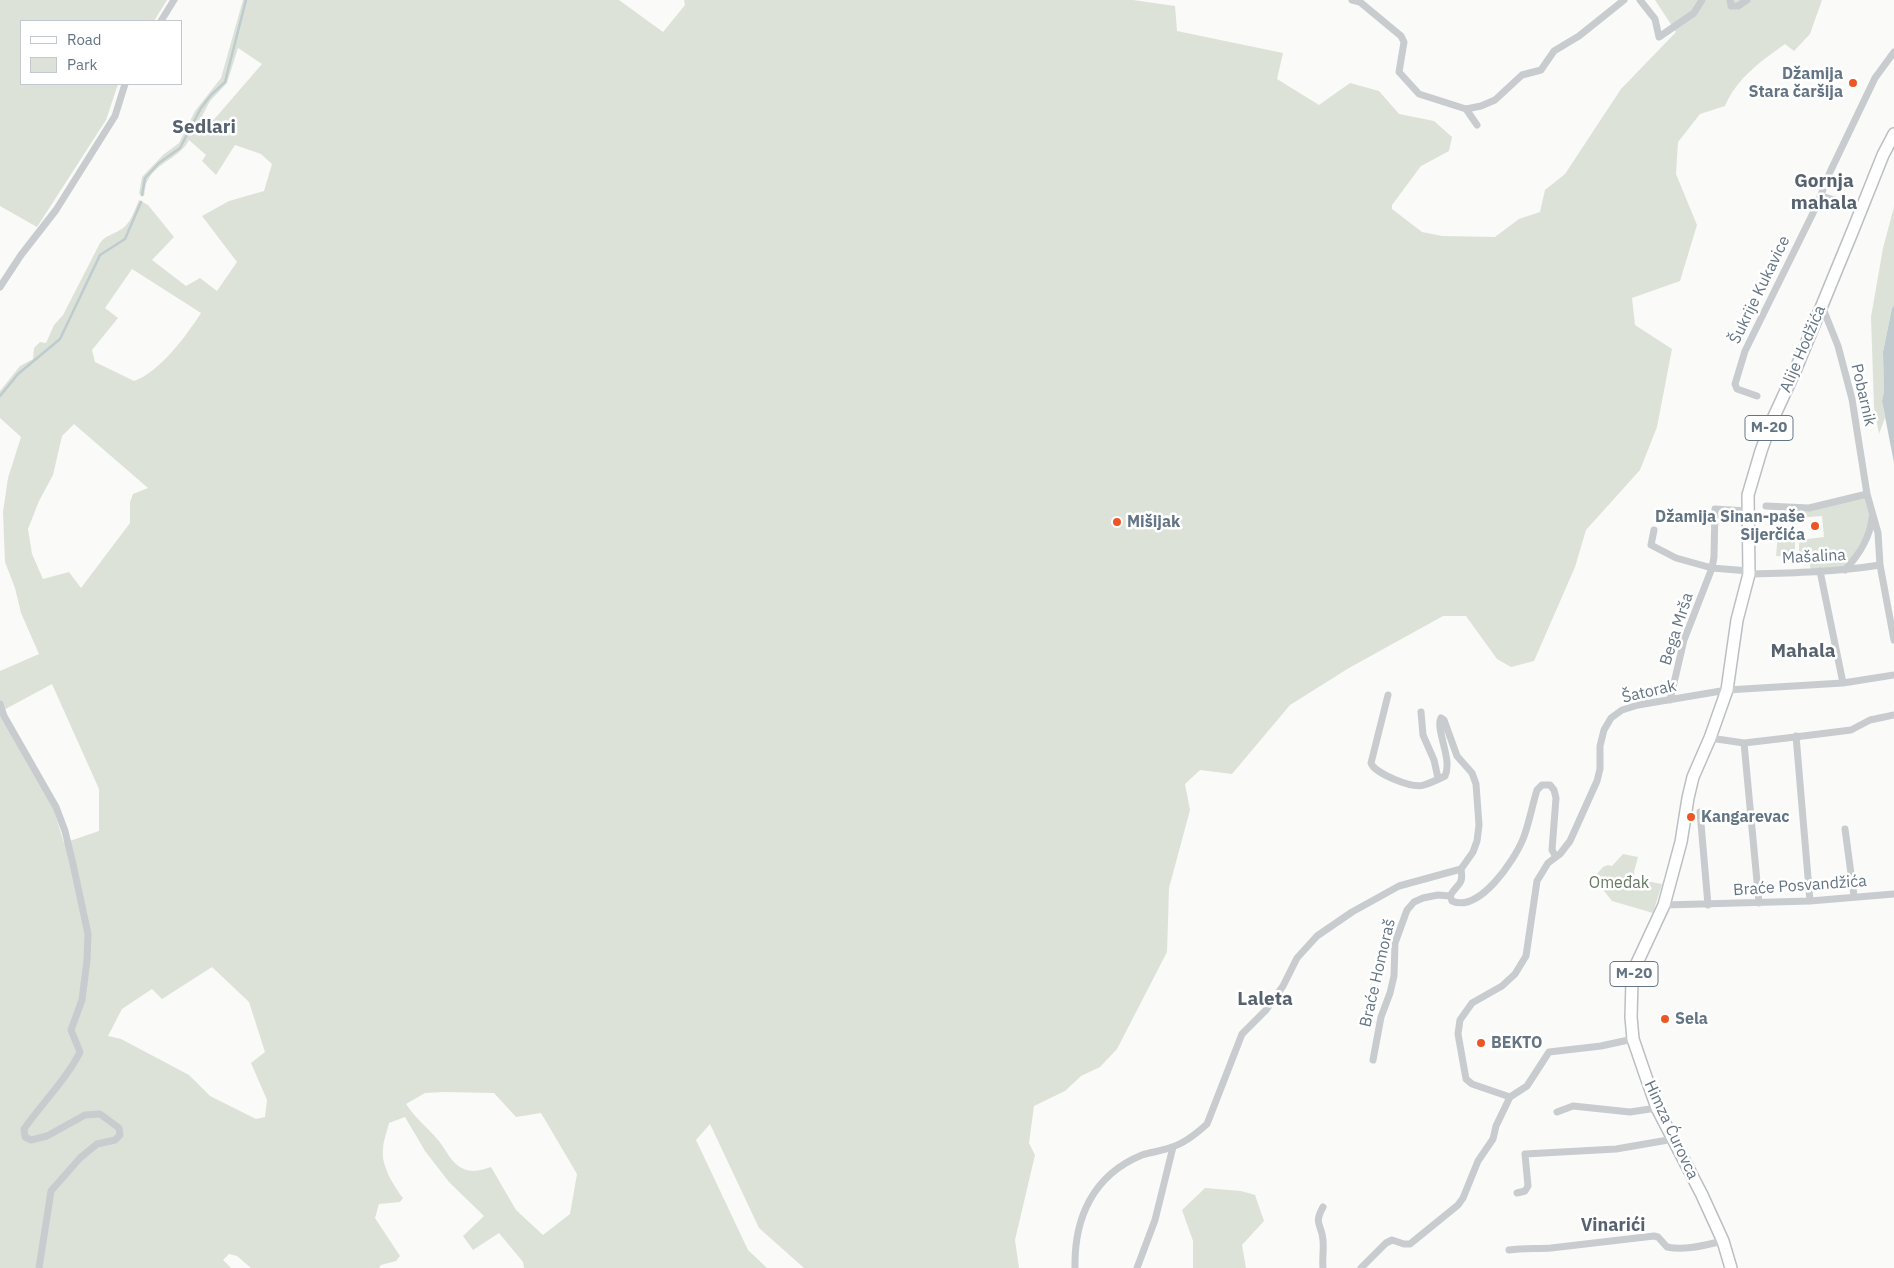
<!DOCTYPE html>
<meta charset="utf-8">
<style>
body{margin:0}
#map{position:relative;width:1894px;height:1268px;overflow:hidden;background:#fafaf8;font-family:"IBM Plex Sans",sans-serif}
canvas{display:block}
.legend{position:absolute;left:20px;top:20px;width:162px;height:65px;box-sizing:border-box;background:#fff;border:1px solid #c1c8ce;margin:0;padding:6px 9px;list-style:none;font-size:15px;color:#637584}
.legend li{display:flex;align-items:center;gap:10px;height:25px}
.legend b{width:25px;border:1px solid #c1c8ce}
</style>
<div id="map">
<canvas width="1894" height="1268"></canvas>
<ul class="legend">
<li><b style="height:6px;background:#fff"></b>Road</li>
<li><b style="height:14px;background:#dce2d8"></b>Park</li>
</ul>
</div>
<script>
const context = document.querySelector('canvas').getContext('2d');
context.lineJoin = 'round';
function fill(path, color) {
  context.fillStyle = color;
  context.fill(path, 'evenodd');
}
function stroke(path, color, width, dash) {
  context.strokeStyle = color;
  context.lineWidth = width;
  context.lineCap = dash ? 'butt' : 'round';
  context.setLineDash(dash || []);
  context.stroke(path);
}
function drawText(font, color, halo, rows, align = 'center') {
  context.font = font + ' "IBM Plex Sans",sans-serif';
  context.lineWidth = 5;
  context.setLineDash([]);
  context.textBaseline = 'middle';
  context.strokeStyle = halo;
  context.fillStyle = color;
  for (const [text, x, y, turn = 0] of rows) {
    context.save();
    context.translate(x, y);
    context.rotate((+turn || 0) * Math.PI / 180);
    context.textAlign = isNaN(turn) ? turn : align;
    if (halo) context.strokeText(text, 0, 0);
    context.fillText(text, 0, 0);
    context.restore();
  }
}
const green = new Path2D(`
 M 0,0 L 167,0 L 154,21 L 21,21 L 21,84 L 118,84 L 106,120 L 37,227 L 0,206 Z
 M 243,0 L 619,0 L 663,32 L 685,5 L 684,0 L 1133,0 L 1175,6 L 1177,31 L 1283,53 L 1277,79 L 1319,105 L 1350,83 L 1379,91 L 1399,114 L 1434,121 L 1452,137 L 1449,151 L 1421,166 L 1392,205 L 1392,209 L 1422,232 L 1442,236 L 1495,237 L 1519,219 L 1540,212 L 1545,190 L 1565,174 L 1621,89 L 1676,32 L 1655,0 L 1822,0 L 1810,34 L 1794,51 L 1785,44 C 1761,61 1737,78 1725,106 L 1700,114 L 1678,142 L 1676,174 L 1697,225 L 1680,281 L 1632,298 L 1635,325 L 1672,349 L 1657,427 L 1640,470 L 1586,530 L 1575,567 L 1534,661 L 1511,667 L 1497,659 L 1466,616 L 1443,616 L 1349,668 L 1290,705 L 1232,774 L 1200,770 L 1185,784 L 1190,810 L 1169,888 L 1167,952 L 1117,1049 L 1100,1067 L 1081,1076 L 1065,1091 L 1034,1106 L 1029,1143 L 1035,1155 L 1015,1240 L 1019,1268 L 804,1268 L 759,1228 L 710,1124 L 696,1140 L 748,1250 L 767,1268 L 524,1268 L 523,1262 L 499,1233 L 473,1250 L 463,1236 L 484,1216 L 449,1182 L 425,1151 L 405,1117 L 389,1123 C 387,1132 383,1141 383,1150 C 381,1166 394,1186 403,1198 L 400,1202 L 379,1204 L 375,1218 L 400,1256 L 396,1261 L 381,1265 L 379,1268 L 251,1268 L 237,1256 L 229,1254 L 223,1260 L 231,1268 L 0,1268 L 0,714 L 53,807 L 64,843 L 99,831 L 99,789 L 52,684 L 0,712 L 0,671 L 39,654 L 21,613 L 15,588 L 5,562 L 3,512 L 8,478 L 21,437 L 0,418 L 0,391 L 20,366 L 33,359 L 34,348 L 40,342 L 46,343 L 54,325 L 63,315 L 100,243 C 106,235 112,235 120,230 C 131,224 134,211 139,200 L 148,205 L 174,237 L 152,260 L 186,286 L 200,278 L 217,291 L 237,262 L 202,216 L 229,201 L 264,191 L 272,164 L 261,154 L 235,145 L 216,175 L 202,161 L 206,155 L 189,140 C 180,158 157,162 148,180 C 145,184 145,191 144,196 L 139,194 L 142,177 L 163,155 L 179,143 L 195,111 L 221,78 ZM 238,48 L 262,64 L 211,123 L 202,116 L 210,101 L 227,83 ZM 132,269 L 201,313 C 186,336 160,372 134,381 L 95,362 L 92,350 L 118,318 L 105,308 ZM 74,424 L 148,488 L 133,494 L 130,502 L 130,523 L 81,588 L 69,572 L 43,579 L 32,554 L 28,529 L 39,501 L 53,475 L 62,436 ZM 212,967 L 249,1002 L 265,1052 L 251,1063 L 267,1100 L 265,1117 L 256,1119 L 210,1096 L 189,1075 L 121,1039 L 108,1036 L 122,1009 L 152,989 L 162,999 ZM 444,1092 L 494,1093 L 516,1117 L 541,1113 L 577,1174 L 570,1214 L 543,1235 L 516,1210 L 491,1167 C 481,1170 474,1173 464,1169 C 452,1165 446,1149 438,1140 C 428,1128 415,1118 406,1104 L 425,1093 Z
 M 1894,207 L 1894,305 L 1892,308 L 1883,352 L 1884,391 L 1882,401 L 1885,418 L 1879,434 L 1874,407 L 1871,317 L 1883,248 Z
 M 1868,495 L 1871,525 L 1845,570 L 1811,572 L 1809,558 L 1799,560 L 1799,540 L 1824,537 L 1822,516 L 1798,518 L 1799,508 Z
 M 1778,533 L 1795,533 L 1795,557 L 1776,556 Z
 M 1623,854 L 1638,857 L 1634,872 L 1635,879 L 1662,884 L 1653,913 L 1612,901 L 1597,882 L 1596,875 L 1603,867 L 1608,865 L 1612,866 Z
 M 1205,1188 L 1241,1191 L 1255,1195 L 1264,1221 L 1242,1245 L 1246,1268 L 1193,1268 L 1193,1241 L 1182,1210 Z`);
const water = new Path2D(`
 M 1894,305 L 1894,463 L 1882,401 L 1884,391 L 1883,352 L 1892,308 Z`);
const stream = new Path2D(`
 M 142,195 L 145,178 L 159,163 L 180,148 L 201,108 L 211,95 L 225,82 L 246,0
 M 0,396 L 18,374 L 60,339 L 100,255 L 125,239 L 141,202`);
const street = new Path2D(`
 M 1352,0 L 1360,2 L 1401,36 L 1404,42 L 1399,72 L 1419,94 L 1466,109 L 1481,106 L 1495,100 L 1522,75 L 1541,70 L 1554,51 L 1579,36 L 1624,0
 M 1640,0 L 1655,19 L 1659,37 L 1694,13 L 1702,0
 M 1730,0 L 1731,6 L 1738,6 L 1747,0
 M 161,21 L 174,0
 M 1466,109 L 1477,125
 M 1821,196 L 1862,208
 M 0,287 L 21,255 L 56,210 L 115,116 L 125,84
 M 1822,306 L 1838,346 L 1852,399 L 1867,494 L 1878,533 L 1880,565 L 1894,640
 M 1757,396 L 1737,389 L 1735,384 L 1745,351 L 1816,207 L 1830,172 L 1875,78 L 1894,52
 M 1766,506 L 1809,508 L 1867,494
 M 1654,530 L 1651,545 L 1676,558 L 1712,568 L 1749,571
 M 1845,570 C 1858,556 1870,537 1872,518
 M 1820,571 L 1843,683
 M 1749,574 C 1793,573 1836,572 1880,565
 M 1388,695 L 1371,763 C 1374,773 1412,789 1424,785 C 1427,784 1441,778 1445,776 C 1453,760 1435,729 1441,718 L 1444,720 L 1457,756 L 1472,773 L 1476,784 L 1479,825 L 1477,841 L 1473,852 L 1461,869
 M 1670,700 L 1684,640 L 1712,568 L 1714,557 L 1715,509 L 1747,511
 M 0,704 L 4,716 L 56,807 L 65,831 L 73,864 L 88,934 L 87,960 L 82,1000 L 71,1030 L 80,1052 C 66,1080 42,1103 24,1129 L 25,1137 L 31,1140 L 47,1136 L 85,1115 L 100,1114 L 119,1128 L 120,1135 L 115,1140 L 97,1144 L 80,1158 L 51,1191 L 39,1268
 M 1421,712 L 1423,735 L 1434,760 L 1438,778
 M 1796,736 L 1810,901
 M 1710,738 L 1744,743 L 1787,738 L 1851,730 L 1870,720 L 1894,715
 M 1744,743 L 1759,903
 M 1700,812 L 1708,905
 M 1845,829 L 1854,896
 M 1664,905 L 1810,901 L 1894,894
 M 1633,1039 L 1601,1046 L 1549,1052 L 1527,1086 L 1510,1097 L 1472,1084 L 1466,1079 L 1458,1034 L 1460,1020 L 1472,1003 L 1502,986 L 1515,974 L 1526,956 L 1537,881 L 1548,863 L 1560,854 L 1570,841 L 1597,781 L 1600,769 L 1600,746 L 1604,730 L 1611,718 L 1622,710 L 1638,705 L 1727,690 L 1843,683 L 1894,675
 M 1373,1060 L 1381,1017 L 1390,993 L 1394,976 L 1395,943 L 1407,910 L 1414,902 L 1423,898 L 1438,895 L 1450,896
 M 1557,1112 L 1573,1106 L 1630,1112 L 1657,1108
 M 1517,1193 L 1525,1191 L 1528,1186 L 1525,1154 L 1616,1149 L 1674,1139
 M 1509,1250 C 1523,1248 1537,1249 1551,1248 L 1654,1236 L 1658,1237 L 1667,1247 C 1685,1251 1705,1245 1723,1241
 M 1075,1268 C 1074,1218 1093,1175 1142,1155 C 1152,1152 1162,1151 1172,1147 C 1185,1143 1196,1134 1207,1124 L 1242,1034 L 1266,1010 L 1283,986 L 1297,958 L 1317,936 L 1352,912 L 1399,886 L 1461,869 C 1464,886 1457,883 1450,896 L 1452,901 C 1479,913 1514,861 1523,839 C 1529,824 1532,806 1537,790 L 1542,785 L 1550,785 L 1554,790 L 1556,798 L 1552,850 L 1556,857
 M 1137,1268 L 1155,1220 L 1173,1147
 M 1323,1268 C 1322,1259 1324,1249 1323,1240 C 1322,1224 1313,1225 1323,1207
 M 1361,1268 L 1386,1243 L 1392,1240 L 1404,1244 L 1410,1244 L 1458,1205 L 1463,1198 L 1478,1161 L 1493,1139 L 1496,1126 L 1510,1097`);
const primary = new Path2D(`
 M 1731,1268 L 1723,1241 L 1702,1195 L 1657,1108 L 1645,1074 L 1633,1039 L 1631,1017 L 1632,981 L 1637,963 L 1664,905 L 1681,842 L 1688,798 L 1693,777 L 1710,738 L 1727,690 L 1737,620 L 1749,574 L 1748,495 L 1761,451 L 1771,423 L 1795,371 L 1853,230 L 1883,155 L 1894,134`);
const markers = [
 [1853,83,5,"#ec5625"],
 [1117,522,5,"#ec5625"],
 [1815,526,5,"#ec5625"],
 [1691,817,5,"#ec5625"],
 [1665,1019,5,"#ec5625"],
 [1481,1043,5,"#ec5625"]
];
const shields = [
 [1769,428,48],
 [1634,974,48]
];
const shieldNames = [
 ["M-20",1769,428],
 ["M-20",1634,974]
];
const poiNames = [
 ["Džamija",1843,74,"right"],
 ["Stara čaršija",1843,92,"right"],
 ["Džamija Sinan-paše",1805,517,"right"],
 ["Sijerčića",1805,535,"right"],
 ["Mišijak",1127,522],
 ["Kangarevac",1701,817],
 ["Sela",1675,1019],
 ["BEKTO",1491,1043]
];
const streetNames = [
 ["Šukrije Kukavice",1760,290,-64],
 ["Alije Hodžića",1803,349,-67],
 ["Pobarnik",1863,395,77],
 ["Mašalina",1814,557,-3],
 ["Bega Mrša",1677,629,-72],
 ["Šatorak",1649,692,-13],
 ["Braće Posvandžića",1800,886,-4],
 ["Braće Homoraš",1378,973,-77],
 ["Himza Ćurovca",1671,1130,65]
];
const parkNames = [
 ["Omeđak",1619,883]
];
const neighbourhoodNames = [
 ["Vinarići",1613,1226]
];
const quarterNames = [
 ["Sedlari",204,128],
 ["Gornja",1824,182],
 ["mahala",1824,204],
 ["Mahala",1803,652],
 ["Laleta",1265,1000]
];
fill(green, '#dce2d8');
fill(water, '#bfcbcf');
stroke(stream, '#bfcbcf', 2.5);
stroke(primary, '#bbbfc3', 14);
stroke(street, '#c8cccf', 7);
stroke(primary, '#fff', 11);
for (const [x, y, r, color] of markers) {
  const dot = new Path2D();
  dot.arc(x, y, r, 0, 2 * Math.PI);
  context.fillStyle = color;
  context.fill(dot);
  stroke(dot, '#fff', 2);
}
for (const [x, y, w] of shields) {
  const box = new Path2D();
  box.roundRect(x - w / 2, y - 12.5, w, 25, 4);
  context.fillStyle = '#fff';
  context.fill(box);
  stroke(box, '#637584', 1);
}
drawText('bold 15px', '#637584', null, shieldNames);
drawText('bold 16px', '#637584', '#fff', poiNames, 'left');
drawText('16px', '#637584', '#fff', streetNames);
drawText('16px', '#677b63', '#fff', parkNames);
drawText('bold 18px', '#56636f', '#fff', neighbourhoodNames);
drawText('bold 19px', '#56636f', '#fff', quarterNames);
</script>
